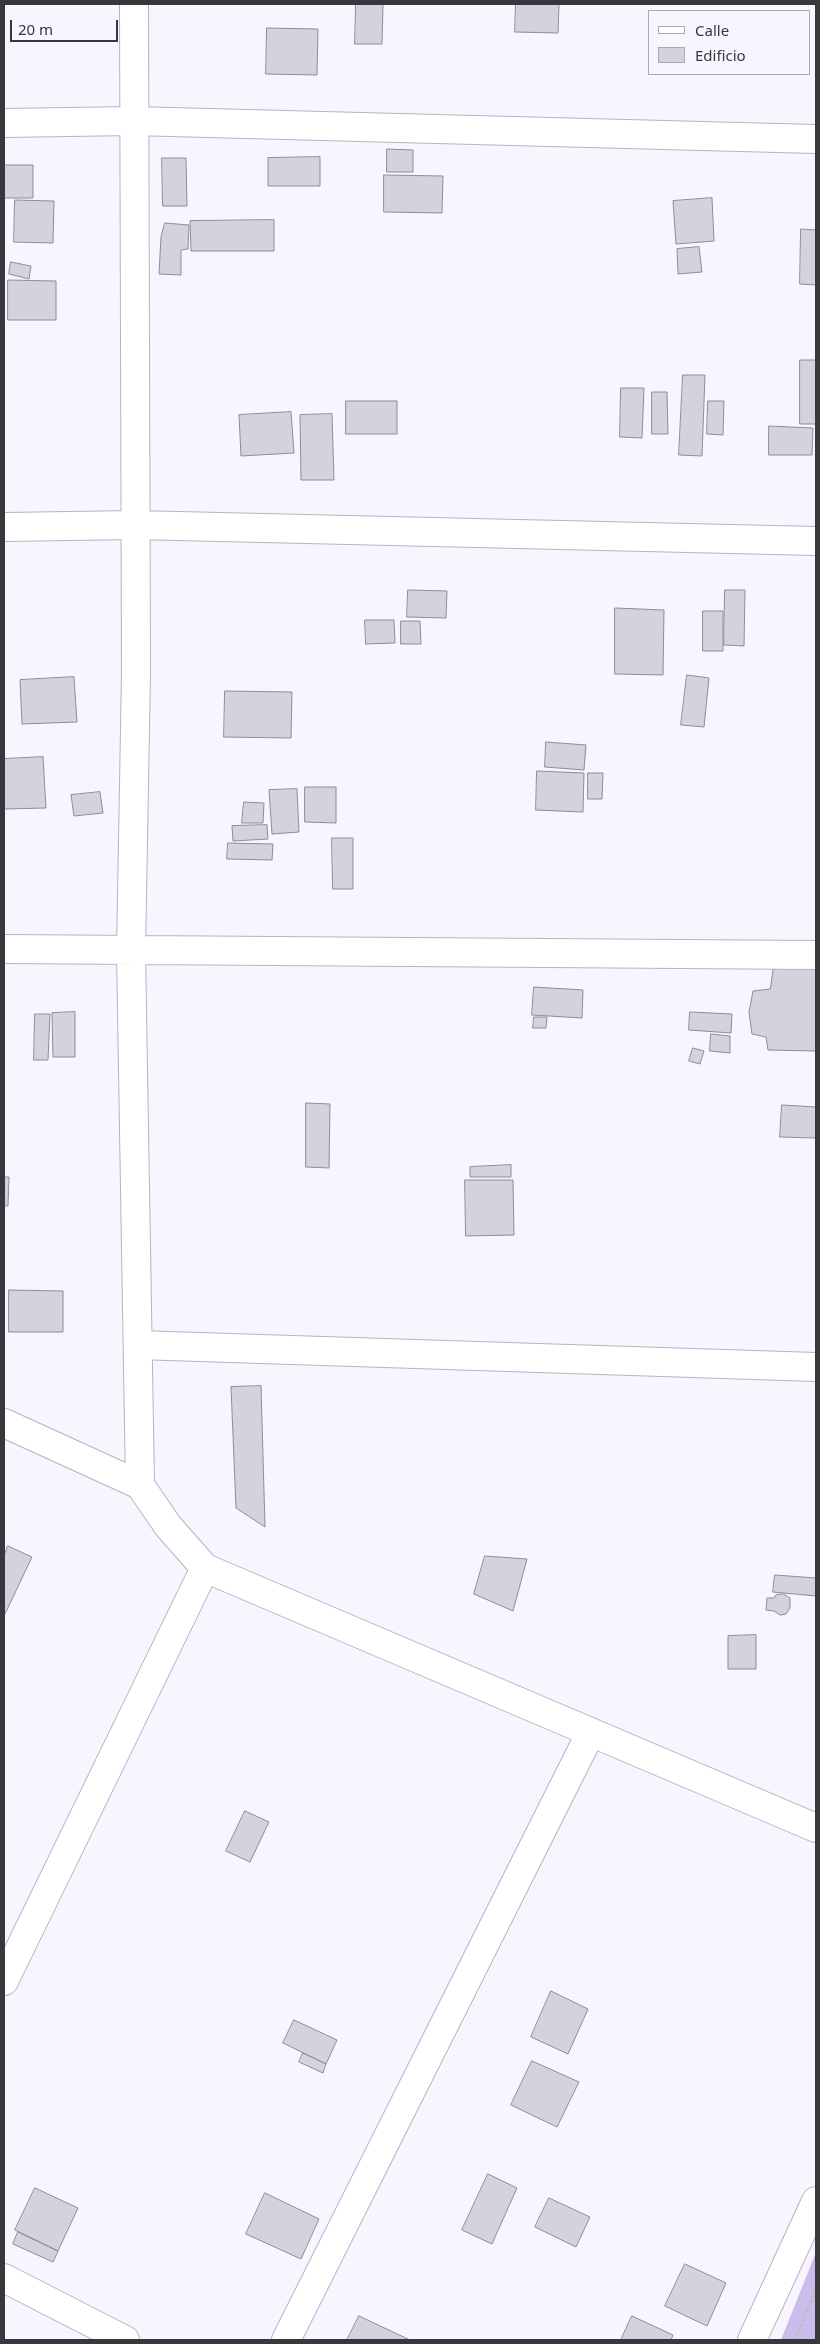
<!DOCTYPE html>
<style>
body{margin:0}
#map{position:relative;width:820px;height:2344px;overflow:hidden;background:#f8f5fe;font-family:"Noto Sans",sans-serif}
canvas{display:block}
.frame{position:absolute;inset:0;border:5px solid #39373d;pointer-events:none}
.legend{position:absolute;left:648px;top:10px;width:162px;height:65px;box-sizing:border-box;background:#f8f5fe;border:1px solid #aca9b1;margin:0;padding:6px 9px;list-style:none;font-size:15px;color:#39373d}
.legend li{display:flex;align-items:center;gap:10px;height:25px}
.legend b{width:25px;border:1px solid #aca9b1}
.scale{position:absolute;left:10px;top:20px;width:108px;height:22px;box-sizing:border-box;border:2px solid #39373d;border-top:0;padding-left:6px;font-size:15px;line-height:18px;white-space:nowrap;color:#39373d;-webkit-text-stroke:4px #f8f5fe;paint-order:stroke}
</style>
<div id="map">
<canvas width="820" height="2344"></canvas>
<div class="frame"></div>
<ul class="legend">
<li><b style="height:6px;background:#fff"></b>Calle</li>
<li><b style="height:14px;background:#d5d1de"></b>Edificio</li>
</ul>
<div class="scale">20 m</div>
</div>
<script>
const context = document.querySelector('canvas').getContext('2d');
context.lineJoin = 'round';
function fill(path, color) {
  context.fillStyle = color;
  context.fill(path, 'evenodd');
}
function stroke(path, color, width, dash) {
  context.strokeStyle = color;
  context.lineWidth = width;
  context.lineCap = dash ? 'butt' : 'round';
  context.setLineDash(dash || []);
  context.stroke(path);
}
const green = new Path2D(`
 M 816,2252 L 816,2340 L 781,2340 Z`);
const building = new Path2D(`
 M 356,4 L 383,4 L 382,44 L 355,44 Z
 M 516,4 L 559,4 L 558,33 L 515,32 Z
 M 267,28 L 318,29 L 317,75 L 266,74 Z
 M 387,149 L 413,150 L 413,172 L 387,172 Z
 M 320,157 L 320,186 L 268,186 L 268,158 Z
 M 162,158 L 186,158 L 187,206 L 163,206 Z
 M 4,165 L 33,165 L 33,198 L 4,198 Z
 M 384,175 L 443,176 L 442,213 L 384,212 Z
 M 712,198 L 714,241 L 676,244 L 673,201 Z
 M 15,200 L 54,201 L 53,243 L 14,242 Z
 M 274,220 L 274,251 L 191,251 L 190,221 Z
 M 165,223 L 189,225 L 188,249 L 181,250 L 181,275 L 159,274 L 161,237 Z
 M 801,229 L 816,230 L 816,285 L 800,284 Z
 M 699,247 L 702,272 L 678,274 L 677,249 Z
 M 11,262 L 31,266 L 29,279 L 9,274 Z
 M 8,280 L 56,281 L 56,320 L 8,320 Z
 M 800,360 L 816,360 L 816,424 L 800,424 Z
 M 683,375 L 705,375 L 702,456 L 679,455 Z
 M 621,388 L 644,388 L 642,438 L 620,437 Z
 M 652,392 L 667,392 L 668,434 L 652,434 Z
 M 346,401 L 397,401 L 397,434 L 346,434 Z
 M 708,401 L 724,401 L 723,435 L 707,434 Z
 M 291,412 L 294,453 L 241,456 L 239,415 Z
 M 332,414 L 334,480 L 301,480 L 300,415 Z
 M 769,426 L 813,428 L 812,455 L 769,455 Z
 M 408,590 L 447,591 L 446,618 L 407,617 Z
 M 725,590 L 745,590 L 744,646 L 724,645 Z
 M 615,608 L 664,610 L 663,675 L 615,674 Z
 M 703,611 L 723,611 L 723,651 L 703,651 Z
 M 365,620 L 394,620 L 395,643 L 366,644 Z
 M 401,621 L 420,621 L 421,644 L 401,644 Z
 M 687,675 L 709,678 L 704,727 L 681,725 Z
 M 74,677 L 77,722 L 22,724 L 20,680 Z
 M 225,691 L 292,692 L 291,738 L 224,737 Z
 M 546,742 L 586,745 L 584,770 L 545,767 Z
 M 43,757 L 46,808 L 4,809 L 4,759 Z
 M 537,771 L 584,773 L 583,812 L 536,810 Z
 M 588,773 L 603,773 L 602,799 L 588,799 Z
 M 305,787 L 336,787 L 336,823 L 305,822 Z
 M 297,789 L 299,832 L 272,834 L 269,790 Z
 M 100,792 L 103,813 L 74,816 L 71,795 Z
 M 244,802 L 264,803 L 263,823 L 242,823 Z
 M 267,825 L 268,839 L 233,841 L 232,826 Z
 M 332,838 L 353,838 L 353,889 L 333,889 Z
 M 228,843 L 273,844 L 272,860 L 227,859 Z
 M 774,965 L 816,968 L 816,1051 L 768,1050 L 766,1037 L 752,1034 L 749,1012 L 753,991 L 770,989 Z
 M 534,987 L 583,990 L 582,1018 L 532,1015 Z
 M 75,1012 L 75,1057 L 53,1057 L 52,1013 Z
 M 690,1012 L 732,1014 L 731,1033 L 689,1030 Z
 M 35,1014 L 50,1014 L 48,1060 L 34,1060 Z
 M 534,1017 L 547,1017 L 546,1028 L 533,1028 Z
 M 711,1034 L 730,1036 L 730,1053 L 710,1051 Z
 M 693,1048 L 704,1051 L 700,1064 L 689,1061 Z
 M 306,1103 L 330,1104 L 329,1168 L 306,1167 Z
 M 782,1105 L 816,1107 L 816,1138 L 780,1137 Z
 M 511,1165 L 511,1177 L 470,1177 L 470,1167 Z
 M 4,1177 L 9,1177 L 8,1206 L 4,1206 Z
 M 465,1180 L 513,1180 L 514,1235 L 466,1236 Z
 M 9,1290 L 63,1291 L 63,1332 L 9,1332 Z
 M 261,1386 L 265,1527 L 236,1508 L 231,1387 Z
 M 8,1546 L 32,1557 L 4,1616 L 4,1556 Z
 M 485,1556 L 527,1559 L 513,1611 L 474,1594 Z
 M 775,1575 L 816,1578 L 816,1596 L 773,1592 Z
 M 784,1594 L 790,1598 L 790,1608 L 786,1614 L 780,1615 L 774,1611 L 766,1610 L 767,1598 L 774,1598 L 776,1595 Z
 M 756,1635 L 756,1669 L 728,1669 L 728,1636 Z
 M 245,1811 L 269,1822 L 250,1862 L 226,1851 Z
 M 551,1991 L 588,2009 L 568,2054 L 531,2037 Z
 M 294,2020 L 337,2040 L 326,2064 L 283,2043 Z
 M 303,2053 L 326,2064 L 323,2073 L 299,2062 Z
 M 532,2061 L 579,2082 L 557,2127 L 511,2105 Z
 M 488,2174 L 517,2188 L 492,2244 L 462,2230 Z
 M 35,2188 L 78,2208 L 58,2251 L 15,2230 Z
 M 265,2193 L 319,2219 L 301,2259 L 246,2234 Z
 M 549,2198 L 590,2217 L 576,2247 L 535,2227 Z
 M 18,2232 L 58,2251 L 53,2262 L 13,2244 Z
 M 685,2264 L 726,2283 L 707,2326 L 665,2306 Z
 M 359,2316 L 410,2340 L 347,2340 Z
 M 632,2316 L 673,2335 L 671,2340 L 621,2340 Z`);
const path = new Path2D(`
 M 795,2340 L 816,2288`);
const minor = new Path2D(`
 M 134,4 L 136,673 L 131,951 L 140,1485 L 168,1526 L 205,1568 L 816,1828
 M 4,123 L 133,121 L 816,139
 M 4,527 L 135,525 L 816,541
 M 4,949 L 816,955
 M 138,1345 L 816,1367
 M 4,1423 L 140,1485
 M 4,1981 L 205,1568
 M 286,2340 L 591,1732
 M 752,2340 L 816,2201`);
const secondary = new Path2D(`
 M 4,2278 L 125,2340`);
fill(green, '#cbbceb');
fill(building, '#d5d1de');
stroke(building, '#8f8c98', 1);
stroke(minor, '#b7b3c1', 30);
stroke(secondary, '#b7b3c1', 30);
stroke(path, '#bcbac2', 3, [2.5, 2.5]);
stroke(minor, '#fff', 28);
stroke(secondary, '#fff', 28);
</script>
